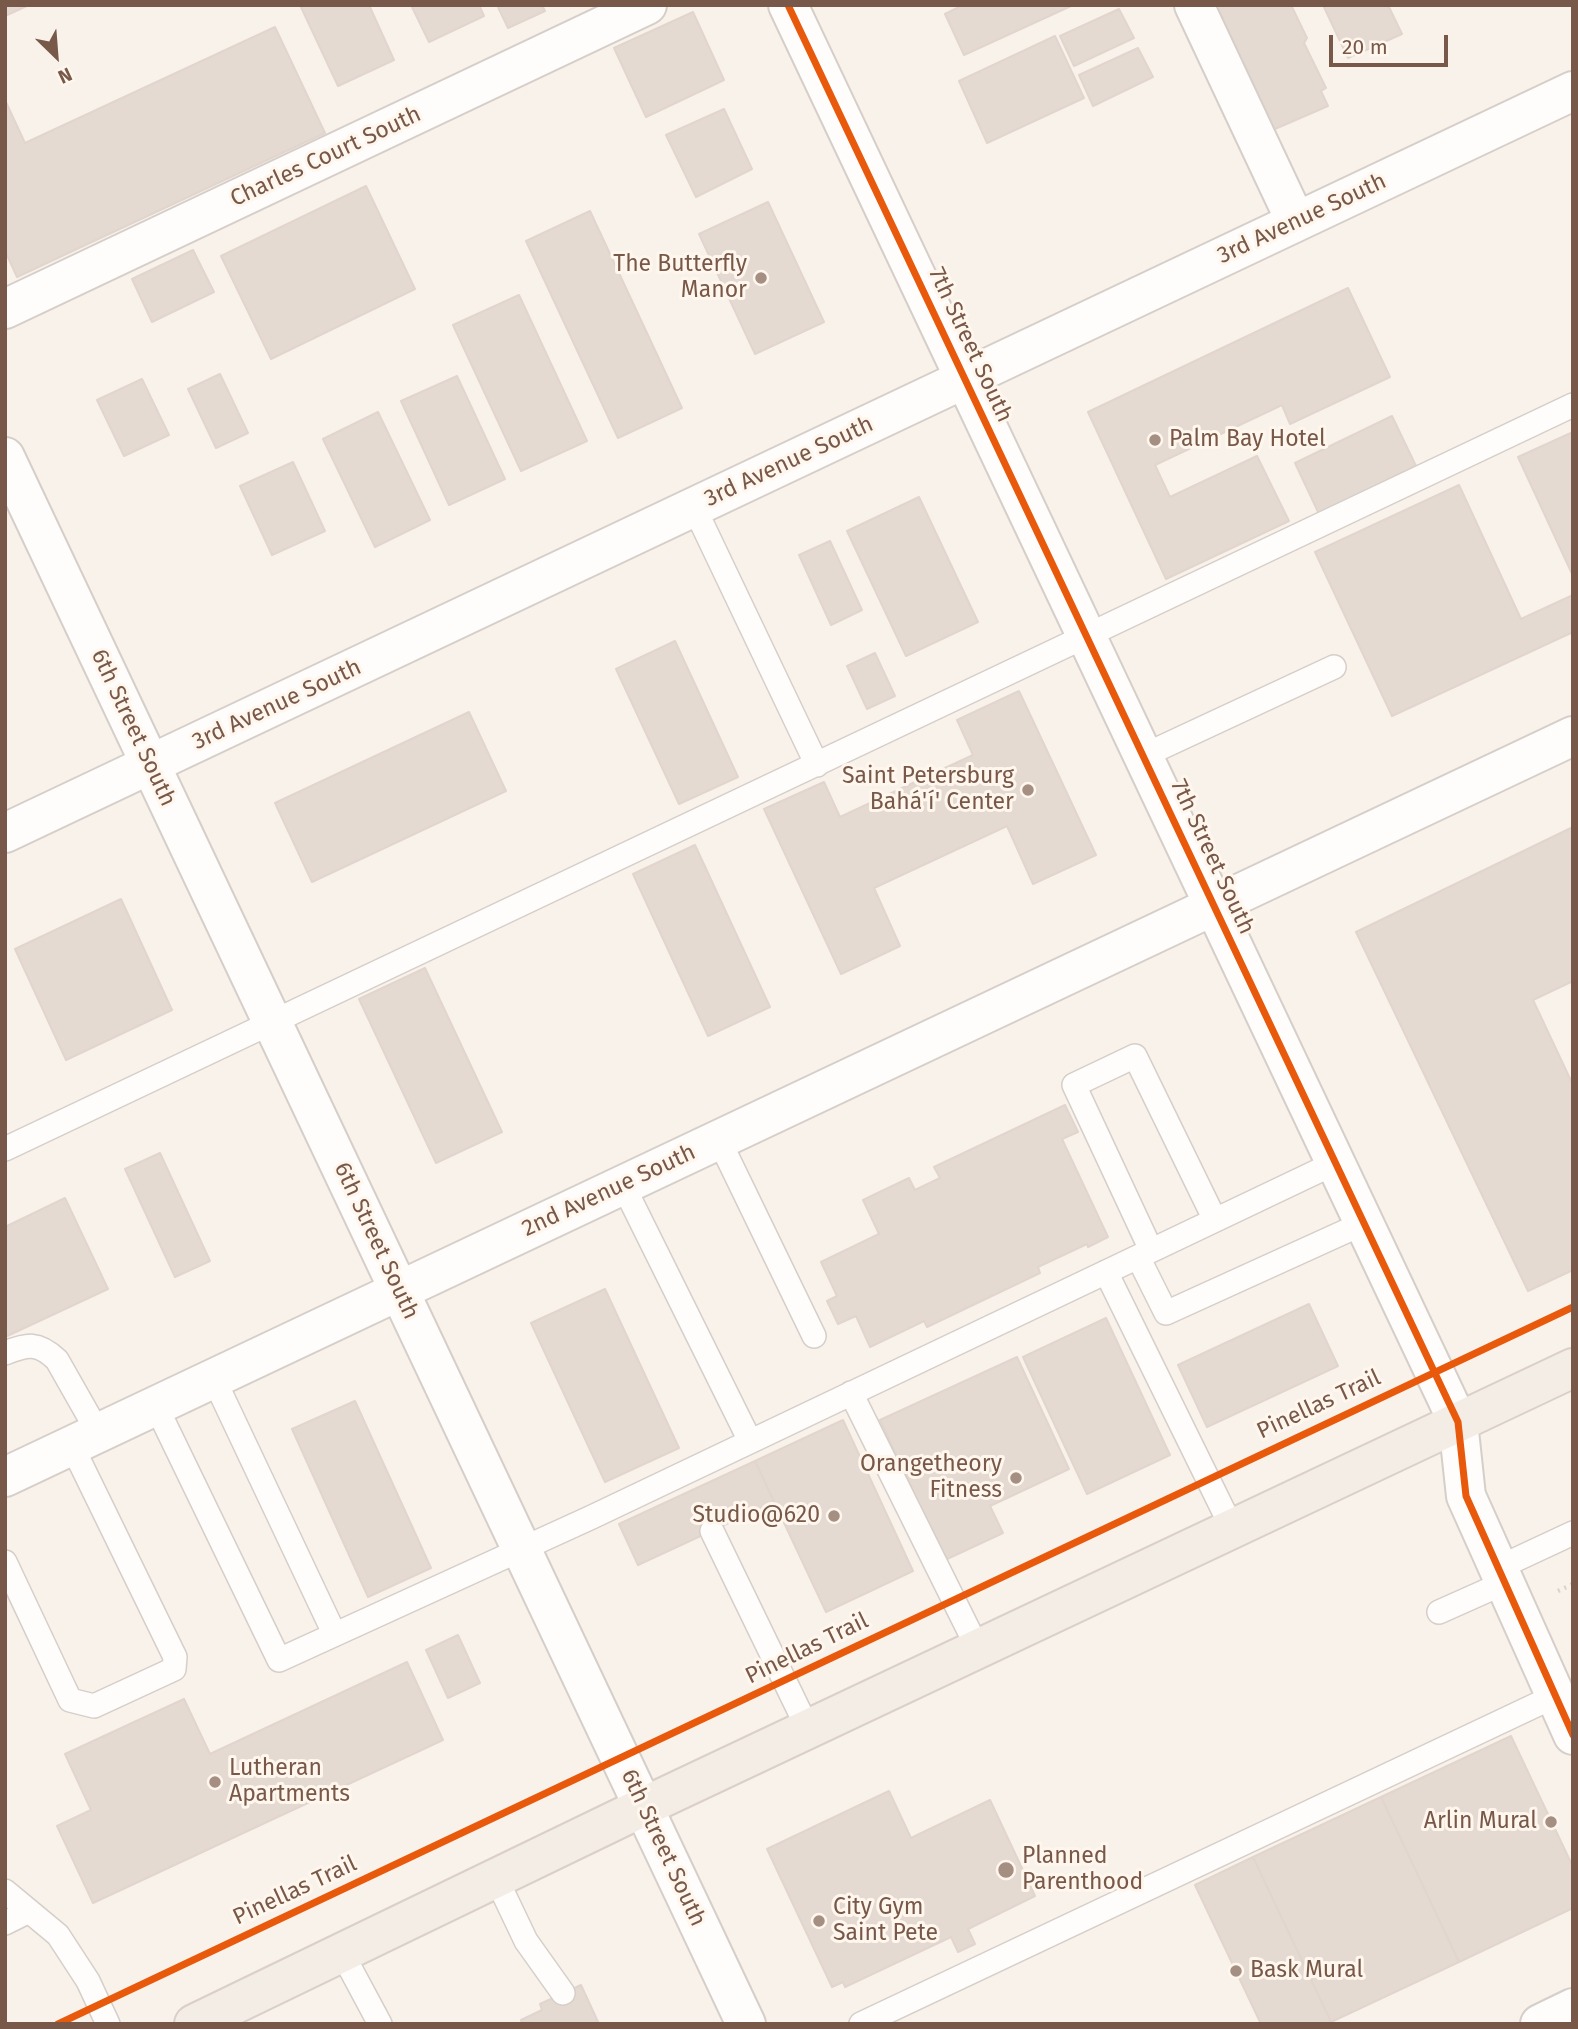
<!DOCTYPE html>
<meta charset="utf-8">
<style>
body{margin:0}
#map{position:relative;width:1578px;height:2029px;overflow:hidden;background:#f8f2eb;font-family:"Fira Sans",sans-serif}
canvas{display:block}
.frame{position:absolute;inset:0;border:7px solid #785849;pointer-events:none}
.north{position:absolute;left:21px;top:21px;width:70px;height:70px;-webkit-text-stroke:5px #fff7ed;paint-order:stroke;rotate:155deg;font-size:19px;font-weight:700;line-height:28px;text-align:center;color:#785849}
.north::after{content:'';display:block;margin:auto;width:24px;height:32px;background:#785849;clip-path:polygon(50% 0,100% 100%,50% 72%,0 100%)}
.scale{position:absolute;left:1329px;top:35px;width:119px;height:32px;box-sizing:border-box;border:4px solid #785849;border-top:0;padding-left:9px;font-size:21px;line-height:24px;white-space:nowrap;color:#785849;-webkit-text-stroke:5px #fff7ed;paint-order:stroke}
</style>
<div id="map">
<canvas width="1578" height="2029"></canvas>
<div class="frame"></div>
<div class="north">N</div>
<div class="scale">20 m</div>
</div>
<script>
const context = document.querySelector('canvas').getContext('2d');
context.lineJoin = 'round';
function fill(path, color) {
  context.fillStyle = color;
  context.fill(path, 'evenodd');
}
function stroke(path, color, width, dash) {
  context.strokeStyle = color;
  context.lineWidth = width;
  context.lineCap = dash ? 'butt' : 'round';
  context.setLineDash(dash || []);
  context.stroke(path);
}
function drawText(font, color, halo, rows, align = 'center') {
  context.font = font + ' "Fira Sans",sans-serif';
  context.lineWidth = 6;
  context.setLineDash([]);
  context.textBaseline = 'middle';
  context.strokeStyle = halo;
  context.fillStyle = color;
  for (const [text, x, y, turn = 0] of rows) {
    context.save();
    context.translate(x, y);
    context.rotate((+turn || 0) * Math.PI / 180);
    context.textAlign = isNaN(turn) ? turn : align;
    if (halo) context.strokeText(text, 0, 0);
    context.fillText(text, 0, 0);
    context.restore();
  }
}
const building = new Path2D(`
 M 5,5 L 29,5 L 5,16 Z
 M 300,5 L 369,5 L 394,60 L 338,86 Z
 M 411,5 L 479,5 L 484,16 L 429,42 Z
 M 497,5 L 542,5 L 545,11 L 508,28 Z
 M 963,5 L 1071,5 L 1071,6 L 964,55 L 945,14 Z
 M 1209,5 L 1291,5 L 1307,38 L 1304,43 L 1326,88 L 1321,91 L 1328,106 L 1268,132 Z
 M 1323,5 L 1388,5 L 1402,34 L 1348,58 Z
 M 1119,9 L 1134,38 L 1074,66 L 1060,36 Z
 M 693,12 L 724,80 L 646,117 L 614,48 Z
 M 275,27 L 325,133 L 17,277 L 5,251 L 5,100 L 25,143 Z
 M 1055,36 L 1084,98 L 987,143 L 959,81 Z
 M 1138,48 L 1153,77 L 1093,106 L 1079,75 Z
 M 724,109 L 752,169 L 696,197 L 666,135 Z
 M 366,186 L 415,289 L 271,359 L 221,256 Z
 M 768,202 L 824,322 L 755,354 L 699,234 Z
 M 590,211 L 682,408 L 618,438 L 526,241 Z
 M 193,250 L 214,292 L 152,322 L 132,279 Z
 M 1348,288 L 1390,377 L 1290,424 L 1282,405 L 1155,465 L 1170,497 L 1257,456 L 1289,521 L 1166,579 L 1088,412 Z
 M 519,295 L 587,441 L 521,471 L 453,325 Z
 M 220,374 L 248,433 L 216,448 L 188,389 Z
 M 457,376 L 505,479 L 449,505 L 401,401 Z
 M 142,379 L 169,435 L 124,456 L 97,400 Z
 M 378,412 L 430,520 L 375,547 L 323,439 Z
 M 1392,416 L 1416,466 L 1319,514 L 1295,463 Z
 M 1573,432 L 1573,576 L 1518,457 Z
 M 293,462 L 325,531 L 272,555 L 240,486 Z
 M 1459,485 L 1521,619 L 1573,595 L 1573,632 L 1392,716 L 1315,552 Z
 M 919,497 L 978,622 L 906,656 L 847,531 Z
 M 830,541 L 862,610 L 831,625 L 799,555 Z
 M 675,641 L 738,777 L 679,804 L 616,669 Z
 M 875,653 L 895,696 L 867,709 L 847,666 Z
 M 1019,691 L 1096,855 L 1033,884 L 1007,826 L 874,888 L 900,946 L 841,974 L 764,809 L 824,782 L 840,817 L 973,755 L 957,720 Z
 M 469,712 L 506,791 L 312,882 L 275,803 Z
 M 1573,827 L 1573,981 L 1533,1000 L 1573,1085 L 1573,1270 L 1528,1291 L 1356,932 Z
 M 695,845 L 770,1007 L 708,1036 L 633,874 Z
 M 121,899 L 172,1010 L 66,1060 L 15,949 Z
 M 425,968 L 502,1132 L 436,1163 L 359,999 Z
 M 1065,1105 L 1078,1132 L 1062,1139 L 1108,1237 L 1088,1247 L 1087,1244 L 1038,1267 L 1040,1273 L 927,1327 L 924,1321 L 870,1347 L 856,1316 L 838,1324 L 827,1301 L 837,1296 L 821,1262 L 879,1234 L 863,1200 L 909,1178 L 915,1190 L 940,1178 L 934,1167 Z
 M 160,1153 L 210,1261 L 175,1277 L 125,1169 Z
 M 65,1198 L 108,1289 L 5,1337 L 5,1227 Z
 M 605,1289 L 679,1448 L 605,1482 L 531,1323 Z
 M 1309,1304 L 1338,1366 L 1207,1427 L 1178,1365 Z
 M 1106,1318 L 1170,1455 L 1087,1494 L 1023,1357 Z
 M 1017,1357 L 1069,1469 L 990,1506 L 1003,1533 L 945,1560 L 880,1420 Z
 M 355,1401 L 431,1568 L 368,1597 L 292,1429 Z
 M 843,1420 L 913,1571 L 826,1612 L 755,1461 Z
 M 755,1461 L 774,1502 L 638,1565 L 619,1524 Z
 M 458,1635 L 480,1683 L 448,1698 L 426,1650 Z
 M 407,1662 L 443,1740 L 93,1903 L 57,1826 L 91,1810 L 65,1754 L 184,1699 L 210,1754 Z
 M 1511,1736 L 1573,1867 L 1573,1908 L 1459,1962 L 1381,1797 Z
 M 889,1791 L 911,1838 L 990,1800 L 1035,1896 L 968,1929 L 975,1944 L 958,1952 L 951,1937 L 845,1987 L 843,1982 L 832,1987 L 767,1849 Z
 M 1381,1797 L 1459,1962 L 1331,2022 L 1253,1857 Z
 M 1253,1857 L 1331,2022 L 1327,2024 L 1261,2024 L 1195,1885 Z
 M 581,1985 L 599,2024 L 522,2024 L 521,2020 L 542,2010 L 540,2004 Z`);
const path = new Path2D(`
 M 1558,1591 L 1573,1584`);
const service = new Path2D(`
 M 694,507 L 817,765
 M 1143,756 L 1334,667
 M 719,1140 L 814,1336
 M 5,1149 L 1573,405
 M 623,1185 L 750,1441
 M 1151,1250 L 1074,1085 L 1135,1056 L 1215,1220
 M 1138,1257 L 1166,1313 L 1364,1223
 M 1106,1272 L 1232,1528
 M 5,1353 C 28,1344 38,1342 57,1360 L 99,1434
 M 214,1379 L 334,1633
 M 851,1393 L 978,1649
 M 156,1406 L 279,1660 L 592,1517 L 1335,1163
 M 712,1531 L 808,1729
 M 5,1562 L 70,1700 L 94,1706 L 174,1669 L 175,1657 L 72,1446
 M 1498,1568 L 1573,1533
 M 1439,1612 L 1504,1583
 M 496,1878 L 526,1941 L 563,1993
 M 5,1891 L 58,1935 L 88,1981 L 108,2024
 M 5,1923 L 29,1911
 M 342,1953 L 380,2024
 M 861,2024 L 1555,1696`);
const minor = new Path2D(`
 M 788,5 L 1458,1422 L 1466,1496 L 1573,1735
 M 1194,5 L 1296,222
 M 5,309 L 647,5
 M 5,833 L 1573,91
 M 5,1477 L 1573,736`);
const tertiary = new Path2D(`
 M 5,457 L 746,2024
 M 1540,2024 L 1573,2008`);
const primary = new Path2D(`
 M 194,2024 L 643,1807 L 1573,1368`);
const cycleway = new Path2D(`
 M 788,5 L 1458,1422 L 1466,1496 L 1573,1735
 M 58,2024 L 1573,1307`);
const markers = [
 [761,278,7,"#a58e82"],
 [1155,440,7,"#a58e82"],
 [1028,790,7,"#a58e82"],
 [1016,1478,7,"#a58e82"],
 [834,1516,7,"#a58e82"],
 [215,1782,7,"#a58e82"],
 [1551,1822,7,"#a58e82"],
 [1006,1870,9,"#a58e82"],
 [819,1921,7,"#a58e82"],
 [1236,1971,7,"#a58e82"]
];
const streetNames = [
 ["Charles Court South",326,157,-25],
 ["3rd Avenue South",1302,219,-25],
 ["7th Street South",970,345,65],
 ["3rd Avenue South",789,462,-25],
 ["3rd Avenue South",277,705,-25],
 ["6th Street South",133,728,65],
 ["7th Street South",1212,857,65],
 ["2nd Avenue South",609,1191,-25],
 ["6th Street South",376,1241,65],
 ["Pinellas Trail",1319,1405,-25],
 ["Pinellas Trail",807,1649,-26],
 ["6th Street South",663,1848,65],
 ["Pinellas Trail",295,1891,-25]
];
const poiNames = [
 ["The Butterfly",747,265],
 ["Manor",747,291],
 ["Palm Bay Hotel",1169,440,"left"],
 ["Saint Petersburg",1014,777],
 ["Bahá'í' Center",1014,803],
 ["Orangetheory",1002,1465],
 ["Fitness",1002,1491],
 ["Studio@620",820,1516],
 ["Lutheran",229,1769,"left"],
 ["Apartments",229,1795,"left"],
 ["Arlin Mural",1537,1822],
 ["Planned",1022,1857,"left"],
 ["Parenthood",1022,1883,"left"],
 ["City Gym",833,1908,"left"],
 ["Saint Pete",833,1934,"left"],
 ["Bask Mural",1250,1971,"left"]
];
fill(building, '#e5dad2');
stroke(building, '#e1d5cd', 2);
stroke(service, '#d6cec8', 26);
stroke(minor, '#d6cec8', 42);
stroke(tertiary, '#d6cec8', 42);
stroke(primary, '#dacfc9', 42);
stroke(path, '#dbd2cd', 4.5, [2, 5]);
stroke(service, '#fefdfc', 23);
stroke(minor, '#fefdfc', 38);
stroke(tertiary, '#fefdfc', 38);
stroke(primary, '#f3ede5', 38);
stroke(cycleway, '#e8590c', 7);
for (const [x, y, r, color] of markers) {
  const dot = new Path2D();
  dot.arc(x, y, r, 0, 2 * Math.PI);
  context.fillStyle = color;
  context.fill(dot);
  stroke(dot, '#fff7ed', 2.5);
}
drawText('23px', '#785849', '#fff7ed', streetNames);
drawText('23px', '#785849', '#fff7ed', poiNames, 'right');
</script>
